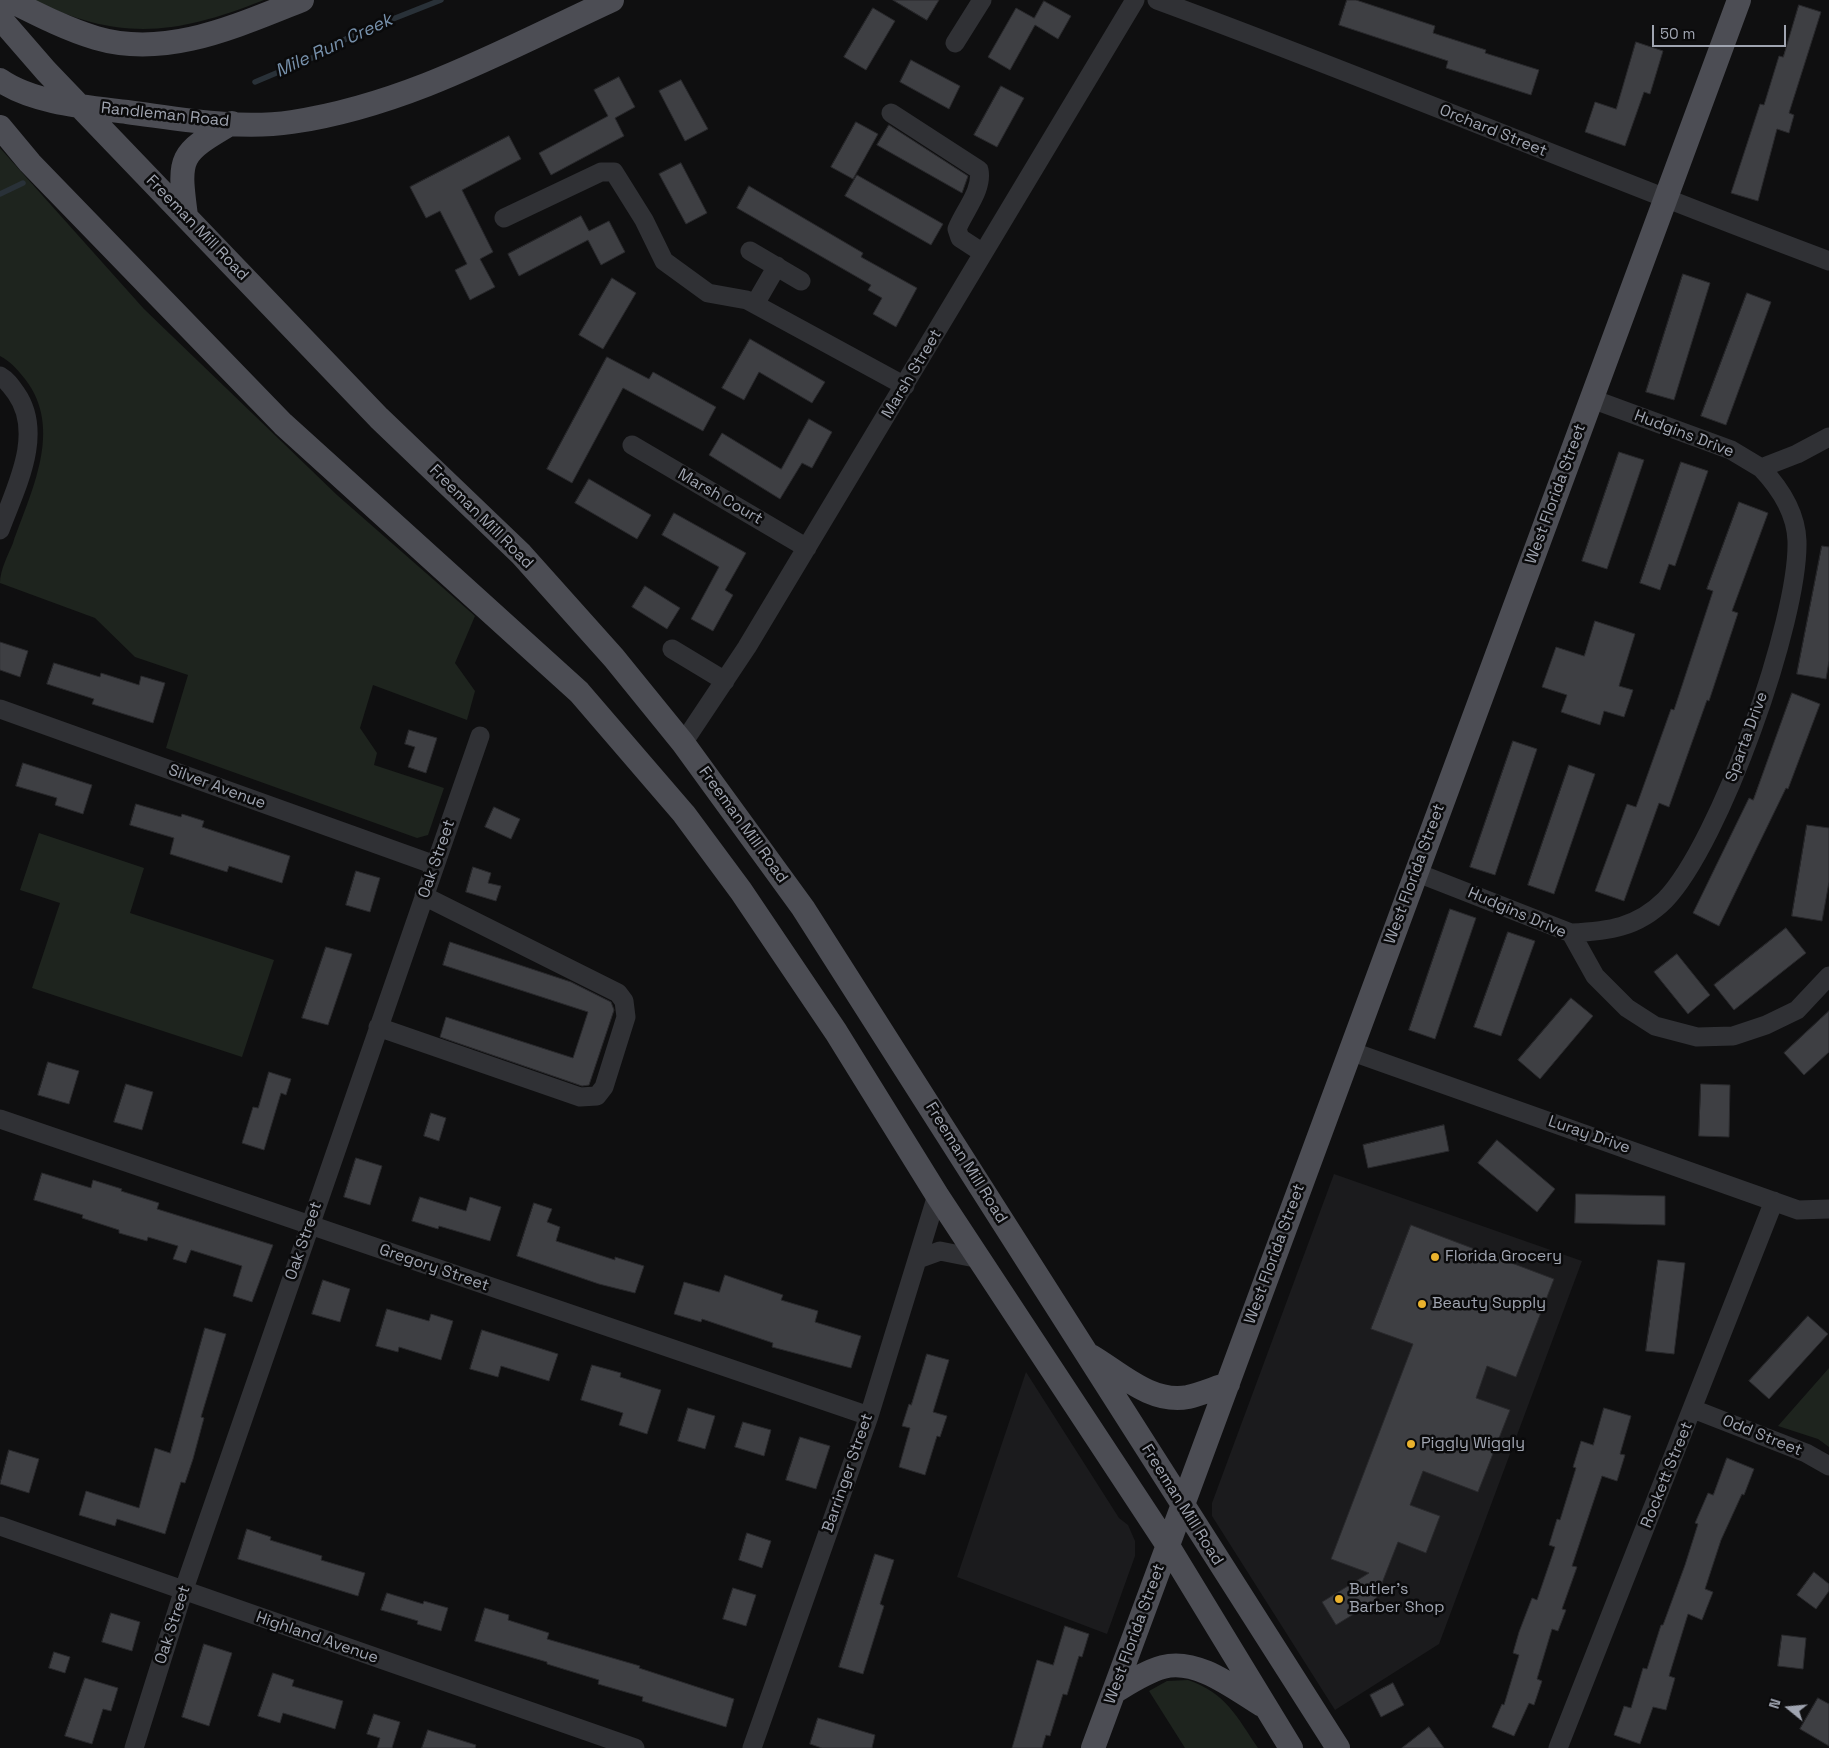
<!DOCTYPE html>
<style>
body{margin:0}
#map{position:relative;width:1829px;height:1748px;overflow:hidden;background:#0f0f10;font-family:"Space Grotesk",sans-serif}
canvas{display:block}
.north{position:absolute;left:1764px;top:1683px;width:50px;height:50px;-webkit-text-stroke:4px #0a0a0b;paint-order:stroke;rotate:287deg;font-size:14px;font-weight:700;line-height:20px;text-align:center;color:#a0a5b1}
.north::after{content:'';display:block;margin:auto;width:18px;height:22px;background:#a0a5b1;clip-path:polygon(50% 0,100% 100%,50% 72%,0 100%)}
.scale{position:absolute;left:1652px;top:25px;width:134px;height:22px;box-sizing:border-box;border:2px solid #a0a5b1;border-top:0;padding-left:6px;font-size:15px;line-height:18px;white-space:nowrap;color:#a0a5b1;-webkit-text-stroke:4px #0a0a0b;paint-order:stroke}
</style>
<div id="map">
<canvas width="1829" height="1748"></canvas>
<div class="north">N</div>
<div class="scale">50 m</div>
</div>
<script>
const context = document.querySelector('canvas').getContext('2d');
context.lineJoin = 'round';
function fill(path, color) {
  context.fillStyle = color;
  context.fill(path, 'evenodd');
}
function stroke(path, color, width, dash) {
  context.strokeStyle = color;
  context.lineWidth = width;
  context.lineCap = dash ? 'butt' : 'round';
  context.setLineDash(dash || []);
  context.stroke(path);
}
function drawText(font, color, halo, rows, align = 'center') {
  context.font = font + ' "Space Grotesk",sans-serif';
  context.lineWidth = 5;
  context.setLineDash([]);
  context.textBaseline = 'middle';
  context.strokeStyle = halo;
  context.fillStyle = color;
  for (const [text, x, y, turn = 0] of rows) {
    context.save();
    context.translate(x, y);
    context.rotate((+turn || 0) * Math.PI / 180);
    context.textAlign = isNaN(turn) ? turn : align;
    if (halo) context.strokeText(text, 0, 0);
    context.fillText(text, 0, 0);
    context.restore();
  }
}
const built = new Path2D(`
 M 1334,1174 L 1582,1261 L 1439,1644 L 1335,1710 L 1212,1516 L 1212,1503 Z
 M 1026,1372 L 1119,1518 L 1128,1525 L 1135,1541 L 1135,1556 L 1107,1634 L 957,1577 Z`);
const green = new Path2D(`
 M 33,0 L 264,0 C 176,35 120,42 33,0 Z
 M 0,148 L 144,309 L 337,495 L 475,616 L 455,663 L 475,691 L 467,720 L 373,685 L 360,728 L 377,753 L 374,765 L 444,788 L 428,835 L 417,838 L 166,748 L 188,675 L 135,657 L 95,618 L 0,583 C 0,570 8,555 13,543 C 31,491 64,429 25,379 C 17,369 11,362 0,356 Z
 M 39,833 L 144,868 L 130,913 L 274,960 L 242,1057 L 32,988 L 60,903 L 20,890 Z
 M 1829,1368 L 1829,1447 L 1818,1439 L 1778,1426 Z
 M 1188,1680 C 1226,1693 1237,1717 1258,1748 L 1185,1748 L 1149,1691 L 1167,1681 Z`);
const stream = new Path2D(`
 M 255,82 L 319,55 L 332,46 L 360,32 L 441,0
 M 0,194 L 23,183`);
const building = new Path2D(`
 M 893,0 L 939,0 L 927,20 Z
 M 1347,0 L 1356,0 L 1435,26 L 1433,33 L 1486,50 L 1485,53 L 1539,70 L 1531,95 L 1446,68 L 1448,61 L 1339,25 Z
 M 1044,1 L 1071,16 L 1058,39 L 1035,25 L 1010,70 L 988,57 L 1016,8 L 1034,18 Z
 M 1799,5 L 1821,12 L 1789,113 L 1794,115 L 1789,133 L 1777,129 L 1758,201 L 1731,193 L 1760,104 L 1764,105 L 1779,56 L 1783,57 Z
 M 873,8 L 895,21 L 866,70 L 844,57 Z
 M 1636,42 L 1663,51 L 1650,94 L 1644,92 L 1625,146 L 1585,132 L 1595,102 L 1616,109 Z
 M 911,60 L 960,86 L 949,109 L 900,82 Z
 M 619,77 L 635,107 L 615,118 L 624,136 L 551,175 L 539,153 L 608,116 L 594,90 Z
 M 681,80 L 708,129 L 685,141 L 659,91 Z
 M 1001,86 L 1024,98 L 997,147 L 974,135 Z
 M 856,122 L 878,134 L 853,179 L 831,167 Z
 M 889,125 L 968,176 L 962,193 L 877,145 Z
 M 509,136 L 521,159 L 462,190 L 493,252 L 480,259 L 495,287 L 470,300 L 455,270 L 467,264 L 440,211 L 426,218 L 410,187 Z
 M 681,163 L 707,213 L 686,224 L 659,174 Z
 M 857,175 L 943,224 L 931,245 L 845,196 Z
 M 749,186 L 863,253 L 861,257 L 917,288 L 896,327 L 873,314 L 882,298 L 868,290 L 871,285 L 737,208 Z
 M 581,216 L 589,231 L 609,221 L 625,252 L 601,265 L 588,240 L 519,276 L 508,254 Z
 M 1683,274 L 1710,283 L 1674,400 L 1646,392 Z
 M 612,278 L 636,293 L 603,349 L 579,335 Z
 M 1747,293 L 1771,302 L 1726,425 L 1701,416 Z
 M 750,339 L 825,382 L 812,403 L 759,372 L 744,400 L 722,388 Z
 M 607,357 L 649,379 L 653,372 L 716,407 L 703,431 L 623,388 L 572,483 L 547,469 Z
 M 809,419 L 832,432 L 812,468 L 802,463 L 780,499 L 709,455 L 722,433 L 781,469 Z
 M 1619,452 L 1644,460 L 1607,569 L 1582,561 Z
 M 1681,462 L 1708,471 L 1675,566 L 1669,564 L 1660,590 L 1640,583 Z
 M 589,479 L 651,515 L 637,539 L 575,503 Z
 M 1739,502 L 1768,513 L 1732,611 L 1738,613 L 1709,701 L 1707,700 L 1669,807 L 1659,803 L 1624,901 L 1595,891 L 1627,804 L 1636,807 L 1671,709 L 1674,710 L 1713,591 L 1707,589 Z
 M 674,513 L 746,553 L 725,590 L 733,595 L 713,631 L 691,619 L 719,567 L 662,535 Z
 M 1822,546 L 1829,547 L 1829,661 L 1826,679 L 1797,674 Z
 M 645,586 L 680,608 L 667,629 L 632,607 Z
 M 1595,621 L 1635,634 L 1619,686 L 1633,690 L 1624,717 L 1604,711 L 1600,725 L 1561,712 L 1567,695 L 1542,687 L 1556,647 L 1584,656 Z
 M 0,642 L 28,651 L 20,677 L 0,670 Z
 M 54,663 L 100,677 L 101,673 L 139,685 L 141,676 L 165,683 L 153,723 L 92,704 L 94,699 L 47,684 Z
 M 1792,693 L 1820,704 L 1788,789 L 1786,788 L 1719,926 L 1693,913 L 1749,798 L 1753,800 Z
 M 409,730 L 437,738 L 426,773 L 408,767 L 415,747 L 405,744 Z
 M 1513,741 L 1537,749 L 1495,875 L 1470,867 Z
 M 23,763 L 92,785 L 83,814 L 55,805 L 57,798 L 16,786 Z
 M 1569,765 L 1595,774 L 1554,894 L 1528,885 Z
 M 136,804 L 181,817 L 182,814 L 204,821 L 202,827 L 290,856 L 282,883 L 229,866 L 227,872 L 170,854 L 174,838 L 130,825 Z
 M 494,807 L 520,819 L 511,839 L 485,827 Z
 M 1807,825 L 1829,828 L 1829,882 L 1822,921 L 1792,916 Z
 M 473,867 L 491,873 L 488,883 L 501,886 L 496,901 L 466,892 Z
 M 356,871 L 380,878 L 370,912 L 346,905 Z
 M 1450,909 L 1476,918 L 1435,1039 L 1409,1030 Z
 M 1786,928 L 1806,953 L 1734,1010 L 1714,985 Z
 M 1508,932 L 1535,941 L 1501,1036 L 1474,1027 Z
 M 450,942 L 571,982 L 611,1002 L 614,1010 L 589,1085 L 582,1086 L 440,1037 L 446,1017 L 573,1058 L 588,1012 L 443,965 Z
 M 326,947 L 352,954 L 328,1025 L 302,1018 Z
 M 1677,954 L 1710,995 L 1688,1014 L 1654,972 Z
 M 1571,998 L 1593,1016 L 1540,1079 L 1518,1060 Z
 M 1829,1011 L 1829,1052 L 1804,1075 L 1784,1053 Z
 M 48,1062 L 79,1071 L 69,1104 L 38,1095 Z
 M 269,1072 L 291,1079 L 286,1095 L 281,1093 L 264,1150 L 242,1143 L 253,1107 L 258,1108 Z
 M 126,1084 L 153,1092 L 142,1130 L 114,1122 Z
 M 1701,1084 L 1730,1085 L 1729,1137 L 1699,1136 Z
 M 431,1113 L 446,1118 L 439,1141 L 424,1136 Z
 M 1444,1125 L 1449,1151 L 1368,1168 L 1363,1145 Z
 M 1497,1140 L 1555,1189 L 1537,1212 L 1478,1163 Z
 M 356,1158 L 382,1166 L 370,1205 L 344,1197 Z
 M 42,1173 L 91,1188 L 93,1180 L 122,1189 L 121,1191 L 159,1203 L 157,1209 L 273,1245 L 252,1302 L 233,1296 L 242,1266 L 191,1250 L 186,1263 L 173,1259 L 178,1246 L 148,1237 L 147,1241 L 119,1233 L 119,1230 L 82,1218 L 83,1215 L 34,1200 Z
 M 1576,1194 L 1665,1196 L 1665,1225 L 1575,1223 Z
 M 420,1197 L 466,1211 L 470,1197 L 501,1207 L 490,1241 L 439,1226 L 438,1229 L 412,1221 Z
 M 534,1203 L 552,1209 L 547,1222 L 560,1227 L 556,1241 L 615,1260 L 615,1257 L 644,1266 L 635,1293 L 599,1284 L 517,1256 Z
 M 1411,1225 L 1554,1279 L 1516,1377 L 1487,1366 L 1476,1398 L 1510,1410 L 1478,1492 L 1423,1471 L 1410,1505 L 1440,1516 L 1426,1553 L 1398,1542 L 1375,1601 L 1336,1625 L 1322,1602 L 1369,1573 L 1331,1559 L 1413,1344 L 1371,1329 Z
 M 1658,1260 L 1685,1263 L 1674,1354 L 1646,1351 Z
 M 725,1275 L 783,1295 L 781,1300 L 818,1311 L 815,1322 L 861,1336 L 851,1368 L 772,1347 L 773,1343 L 702,1319 L 701,1322 L 674,1314 L 684,1282 L 719,1292 Z
 M 323,1280 L 350,1289 L 340,1322 L 312,1314 Z
 M 387,1309 L 429,1321 L 431,1314 L 453,1321 L 441,1360 L 399,1347 L 398,1352 L 376,1346 Z
 M 1808,1316 L 1828,1334 L 1769,1399 L 1749,1381 Z
 M 205,1328 L 226,1334 L 201,1417 L 204,1418 L 193,1459 L 185,1483 L 181,1482 L 165,1534 L 117,1519 L 115,1526 L 79,1515 L 86,1491 L 139,1508 L 155,1448 L 170,1453 Z
 M 482,1330 L 558,1354 L 549,1381 L 501,1366 L 498,1377 L 470,1369 Z
 M 927,1354 L 949,1360 L 933,1412 L 947,1416 L 940,1437 L 937,1436 L 925,1475 L 899,1467 L 910,1428 L 902,1426 L 909,1404 L 911,1405 Z
 M 592,1365 L 621,1373 L 620,1377 L 661,1390 L 647,1434 L 619,1425 L 623,1413 L 581,1400 Z
 M 688,1408 L 715,1416 L 705,1449 L 678,1441 Z
 M 1604,1408 L 1631,1416 L 1620,1454 L 1625,1455 L 1617,1481 L 1602,1476 L 1572,1566 L 1577,1567 L 1562,1609 L 1566,1610 L 1558,1631 L 1552,1629 L 1537,1679 L 1542,1681 L 1534,1705 L 1529,1703 L 1514,1736 L 1492,1727 L 1502,1704 L 1504,1705 L 1519,1655 L 1513,1653 L 1519,1632 L 1532,1598 L 1537,1600 L 1555,1547 L 1549,1545 L 1557,1519 L 1560,1520 L 1576,1468 L 1573,1467 L 1581,1441 L 1593,1445 Z
 M 743,1422 L 771,1430 L 764,1456 L 735,1447 Z
 M 800,1437 L 830,1446 L 816,1489 L 786,1480 Z
 M 9,1450 L 39,1459 L 29,1493 L 0,1484 Z
 M 1727,1458 L 1754,1469 L 1744,1495 L 1742,1494 L 1721,1540 L 1705,1589 L 1713,1592 L 1702,1620 L 1688,1614 L 1669,1676 L 1675,1678 L 1666,1710 L 1653,1707 L 1640,1744 L 1614,1735 L 1624,1706 L 1631,1708 L 1643,1668 L 1647,1669 L 1661,1625 L 1663,1625 L 1685,1565 L 1698,1524 L 1695,1523 L 1708,1493 L 1713,1495 Z
 M 247,1529 L 271,1537 L 270,1540 L 322,1556 L 321,1560 L 365,1573 L 358,1596 L 238,1559 Z
 M 747,1533 L 771,1541 L 762,1568 L 739,1560 Z
 M 875,1554 L 894,1560 L 880,1604 L 884,1606 L 863,1674 L 839,1667 Z
 M 1814,1572 L 1829,1584 L 1829,1591 L 1816,1609 L 1797,1595 Z
 M 733,1588 L 756,1595 L 746,1626 L 723,1619 Z
 M 387,1593 L 423,1604 L 424,1601 L 448,1608 L 441,1631 L 417,1624 L 418,1621 L 381,1610 Z
 M 485,1608 L 509,1615 L 508,1620 L 549,1633 L 547,1639 L 640,1666 L 639,1668 L 734,1699 L 726,1727 L 642,1701 L 643,1697 L 598,1684 L 599,1680 L 547,1664 L 547,1662 L 475,1641 Z
 M 111,1613 L 140,1622 L 132,1651 L 102,1642 Z
 M 1065,1626 L 1089,1634 L 1082,1657 L 1079,1656 L 1067,1695 L 1063,1694 L 1050,1736 L 1046,1735 L 1042,1748 L 1012,1748 L 1037,1660 L 1053,1665 Z
 M 1782,1635 L 1806,1638 L 1803,1669 L 1778,1666 Z
 M 204,1644 L 232,1653 L 209,1726 L 182,1717 Z
 M 54,1652 L 70,1657 L 65,1673 L 49,1668 Z
 M 273,1673 L 294,1680 L 292,1686 L 343,1701 L 335,1729 L 283,1713 L 280,1723 L 258,1716 Z
 M 85,1678 L 118,1688 L 111,1711 L 103,1709 L 92,1744 L 65,1736 Z
 M 1393,1683 L 1404,1705 L 1381,1717 L 1370,1695 Z
 M 1818,1698 L 1829,1704 L 1829,1746 L 1800,1729 Z
 M 374,1714 L 400,1722 L 392,1748 L 377,1748 L 380,1738 L 367,1734 Z
 M 818,1718 L 875,1735 L 872,1748 L 822,1748 L 810,1744 Z
 M 1429,1727 L 1444,1748 L 1402,1748 Z
 M 428,1730 L 476,1745 L 475,1748 L 422,1748 Z`);
const minor = new Path2D(`
 M 1157,0 C 1383,83 1604,177 1829,261
 M 955,43 L 982,0
 M 891,113 L 979,170 C 983,190 964,211 957,229 L 960,238 L 983,253
 M 504,218 L 601,172 L 614,172 L 644,220 L 664,261 L 708,293 L 747,300 L 905,386
 M 750,251 L 801,281
 M 755,304 L 777,266
 M 0,376 C 7,380 11,386 16,393 C 45,434 15,489 0,530
 M 1592,399 L 1731,450 L 1761,468 L 1797,454 L 1829,437
 M 632,445 L 807,548
 M 672,649 L 725,681
 M 0,709 L 435,865
 M 683,743 L 747,647 L 1135,0
 M 1415,872 L 1571,933 L 1595,976 L 1627,1008 L 1655,1026 L 1697,1037 L 1733,1036 L 1766,1025 L 1797,1010 L 1829,976
 M 1571,933 C 1608,931 1637,928 1665,900 C 1720,843 1799,620 1797,541 C 1796,512 1780,488 1761,468
 M 378,1027 L 580,1097 L 597,1096 L 604,1087 L 626,1017 L 624,1001 L 618,993 L 424,896
 M 1350,1051 L 1798,1210 L 1829,1209
 M 0,1119 L 869,1416
 M 918,1259 L 940,1251 L 980,1259
 M 1693,1409 L 1806,1453 L 1829,1466
 M 0,1526 L 635,1748
 M 134,1748 L 183,1592 L 480,736
 M 752,1748 L 869,1416 L 937,1195
 M 1558,1748 L 1774,1201`);
const major = new Path2D(`
 M 9,0 C 37,14 66,29 96,38 C 167,59 238,25 302,0
 M 0,18 L 46,71 L 379,418 L 521,554 L 614,658 L 683,743 L 803,908 L 1338,1748
 M 0,80 C 33,103 87,107 127,112 C 181,119 238,130 292,122 C 407,105 508,48 612,0
 M 0,127 L 30,163 L 283,424 L 579,692 L 684,814 L 741,891 L 836,1032 L 937,1195 L 1168,1546 L 1291,1748
 M 186,216 C 178,156 179,154 232,123
 M 1091,1356 C 1120,1373 1151,1404 1188,1397 C 1201,1394 1215,1388 1228,1384
 M 1114,1692 C 1129,1683 1145,1672 1163,1667 C 1197,1658 1234,1688 1262,1705
 M 1093,1748 L 1739,0`);
const markers = [
 [1435,1257,5,"#eab22d"],
 [1422,1304,5,"#eab22d"],
 [1411,1444,5,"#eab22d"],
 [1339,1599,5,"#eab22d"]
];
const streetNames = [
 ["Randleman Road",165,115,6],
 ["Orchard Street",1493,131,22],
 ["Freeman Mill Road",197,228,46],
 ["Marsh Street",912,374,-59],
 ["Hudgins Drive",1684,434,21],
 ["West Florida Street",1556,494,-70],
 ["Marsh Court",720,497,30],
 ["Freeman Mill Road",481,517,45],
 ["Sparta Drive",1747,737,-70],
 ["Silver Avenue",217,787,20],
 ["Freeman Mill Road",743,825,54],
 ["Oak Street",437,859,-71],
 ["West Florida Street",1415,874,-70],
 ["Hudgins Drive",1517,913,23],
 ["Luray Drive",1589,1135,19],
 ["Freeman Mill Road",966,1163,58],
 ["Oak Street",304,1241,-71],
 ["West Florida Street",1275,1254,-70],
 ["Gregory Street",434,1268,19],
 ["Odd Street",1762,1436,22],
 ["Barringer Street",848,1473,-71],
 ["Rockett Street",1667,1475,-68],
 ["Freeman Mill Road",1182,1505,58],
 ["Oak Street",173,1625,-72],
 ["West Florida Street",1135,1634,-70],
 ["Highland Avenue",317,1638,19]
];
const poiNames = [
 ["Florida Grocery",1445,1257],
 ["Beauty Supply",1432,1304],
 ["Piggly Wiggly",1421,1444],
 ["Butler's",1349,1590],
 ["Barber Shop",1349,1608]
];
const waterNames = [
 ["Mile Run Creek",334,46,-25]
];
fill(built, '#1b1b1d');
fill(green, '#1e241e');
stroke(stream, '#293138', 5.5);
fill(building, '#3e3f43');
stroke(building, '#29292c', 1);
stroke(minor, '#303135', 19);
stroke(major, '#4c4d54', 24);
for (const [x, y, r, color] of markers) {
  const dot = new Path2D();
  dot.arc(x, y, r, 0, 2 * Math.PI);
  context.fillStyle = color;
  context.fill(dot);
  stroke(dot, '#0a0a0b', 2);
}
drawText('16px', '#a0a5b1', '#0a0a0b', streetNames);
drawText('16px', '#a0a5b1', '#0a0a0b', poiNames, 'left');
drawText('italic 18px', '#7791ac', '#0a0a0b', waterNames);
</script>
